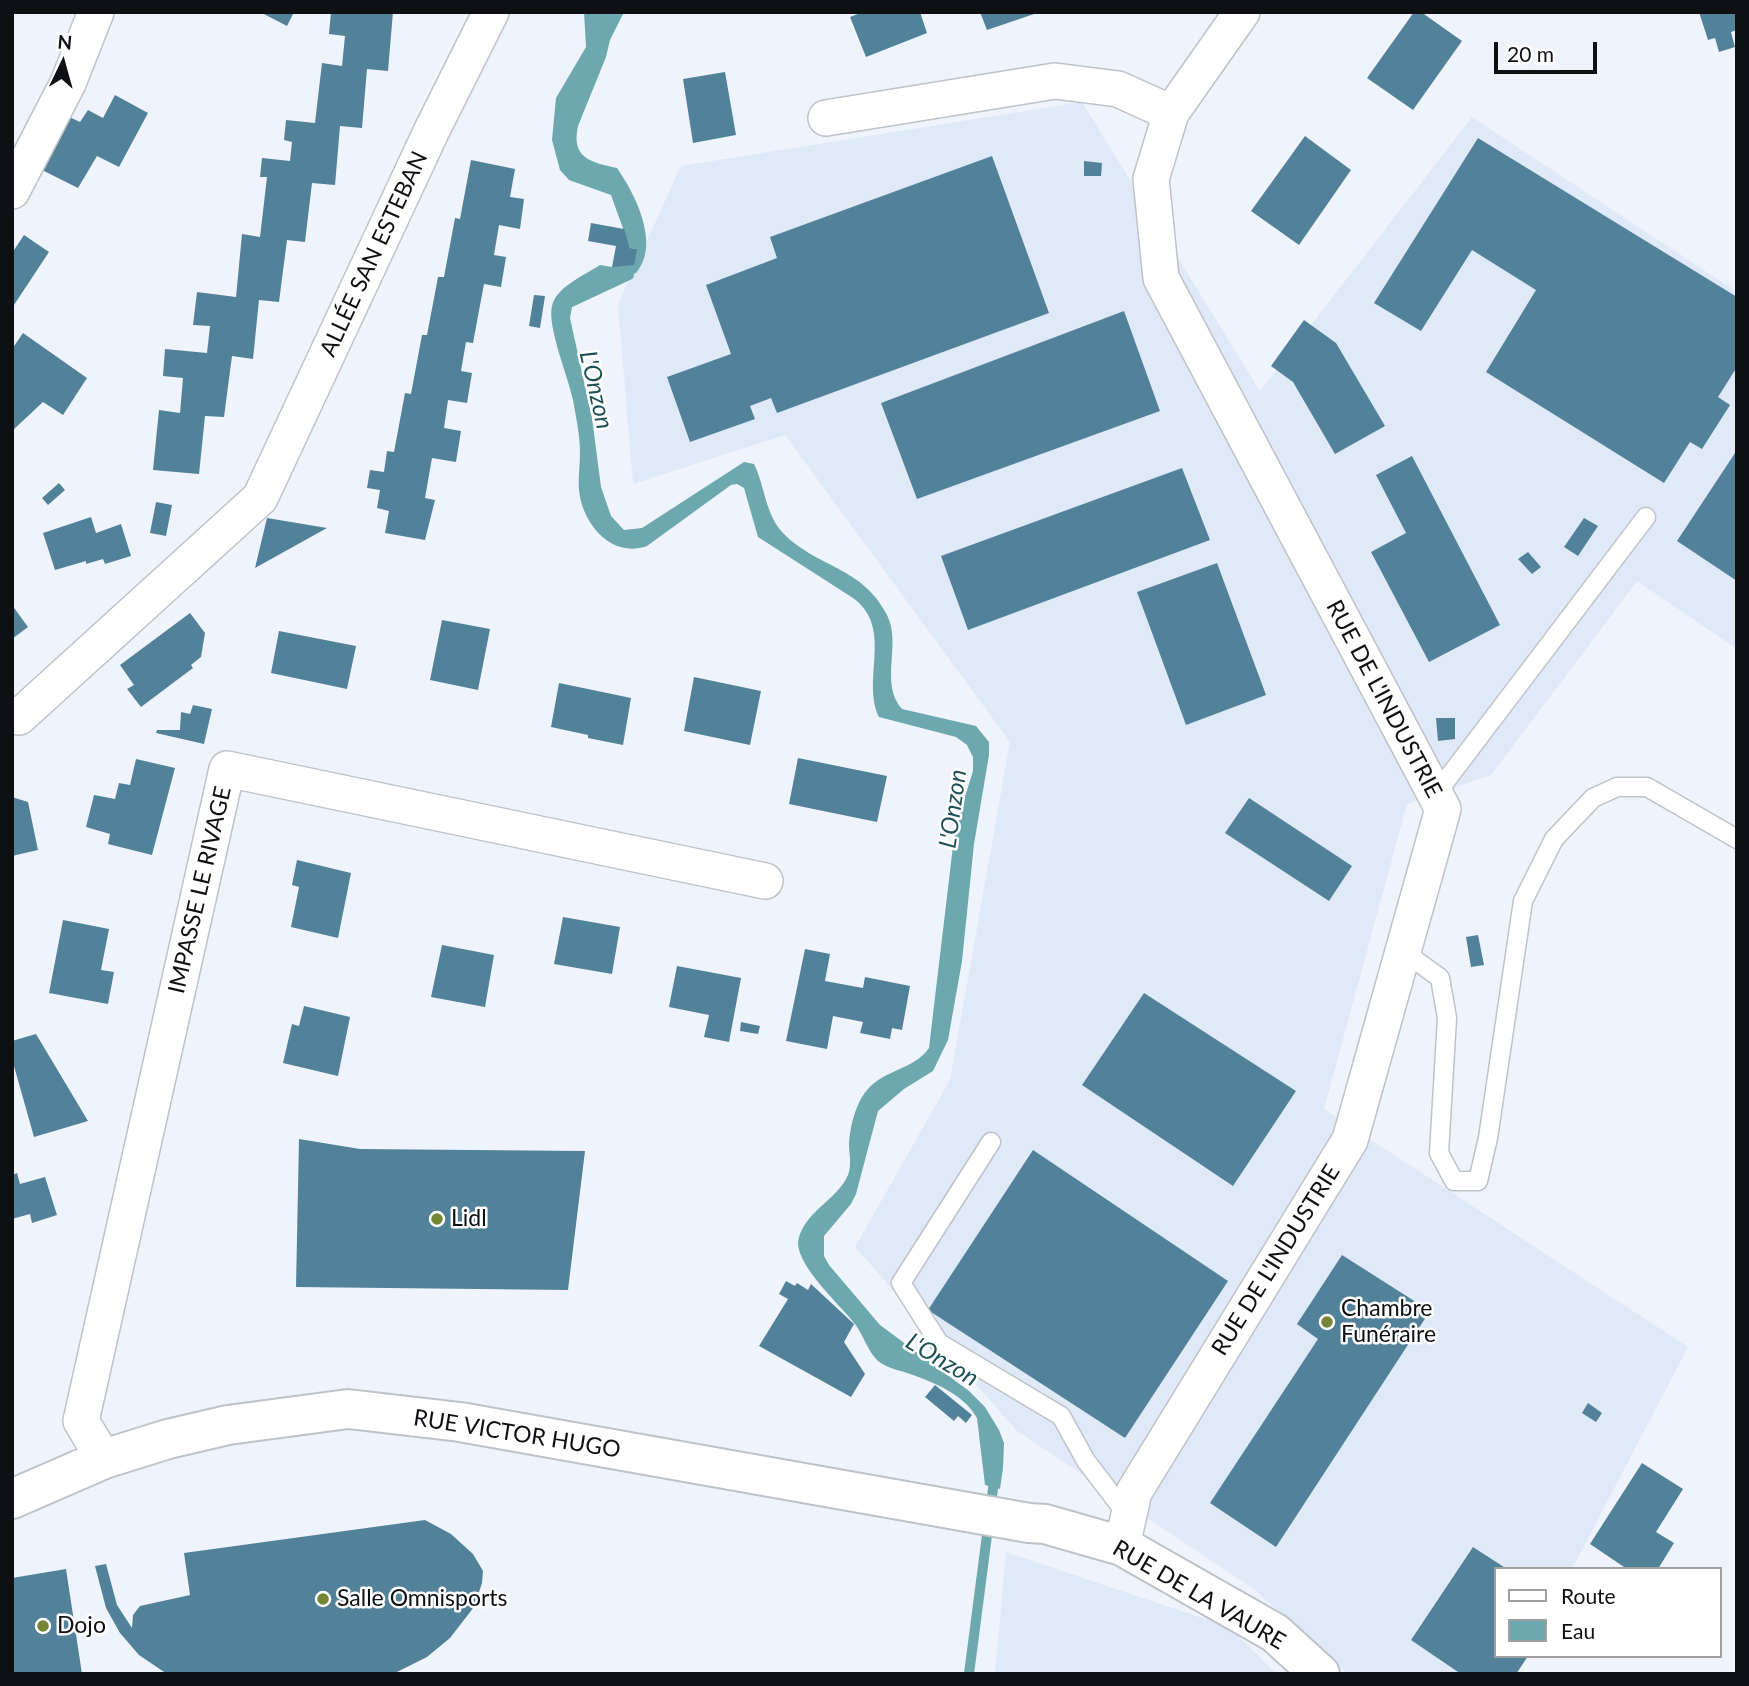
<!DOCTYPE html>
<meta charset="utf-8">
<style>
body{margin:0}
#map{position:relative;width:1749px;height:1686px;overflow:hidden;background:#eff4fc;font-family:Lato,sans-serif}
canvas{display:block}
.frame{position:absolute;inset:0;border:14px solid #0e1013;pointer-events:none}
.legend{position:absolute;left:1494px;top:1567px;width:228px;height:91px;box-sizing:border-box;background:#fff;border:2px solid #9f9fa1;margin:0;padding:9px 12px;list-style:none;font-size:21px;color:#0e1013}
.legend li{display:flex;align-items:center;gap:14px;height:35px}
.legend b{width:35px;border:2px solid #9f9fa1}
.north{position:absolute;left:28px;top:28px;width:70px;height:70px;-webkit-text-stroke:5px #fff;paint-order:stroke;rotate:5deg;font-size:19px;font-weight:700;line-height:28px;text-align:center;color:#0e1013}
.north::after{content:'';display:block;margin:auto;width:24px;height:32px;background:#0e1013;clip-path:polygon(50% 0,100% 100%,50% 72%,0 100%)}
.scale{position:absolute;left:1494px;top:42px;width:103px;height:32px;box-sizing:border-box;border:4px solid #0e1013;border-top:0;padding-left:9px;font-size:21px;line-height:24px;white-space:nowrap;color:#0e1013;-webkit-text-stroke:5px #fff;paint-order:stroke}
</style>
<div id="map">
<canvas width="1749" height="1686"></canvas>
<div class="frame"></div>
<ul class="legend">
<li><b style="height:9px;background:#fff"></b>Route</li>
<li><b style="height:19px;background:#6ca8ad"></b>Eau</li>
</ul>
<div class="north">N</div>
<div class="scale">20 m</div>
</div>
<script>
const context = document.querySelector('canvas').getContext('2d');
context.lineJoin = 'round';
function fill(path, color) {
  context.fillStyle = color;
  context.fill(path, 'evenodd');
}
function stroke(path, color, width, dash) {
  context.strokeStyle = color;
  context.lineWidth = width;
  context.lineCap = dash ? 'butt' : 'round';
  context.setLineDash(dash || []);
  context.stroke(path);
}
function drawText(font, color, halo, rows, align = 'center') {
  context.font = font + ' Lato,sans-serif';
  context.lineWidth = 5;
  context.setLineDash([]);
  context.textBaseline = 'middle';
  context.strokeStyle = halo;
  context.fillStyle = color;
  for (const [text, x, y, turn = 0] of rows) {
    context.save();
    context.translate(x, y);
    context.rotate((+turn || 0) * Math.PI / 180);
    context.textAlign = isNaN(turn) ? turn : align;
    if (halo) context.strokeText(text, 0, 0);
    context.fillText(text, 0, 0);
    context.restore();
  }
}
const built = new Path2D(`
 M 1082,102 L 1260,391 L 1472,117 L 1737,292 L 1737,649 L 1637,581 L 1491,775 L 1407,804 L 1324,1109 L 1688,1347 L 1572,1569 L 1495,1569 L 1495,1656 L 1527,1656 L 1518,1674 L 1348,1674 L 1255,1590 L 1017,1431 L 855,1247 L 950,1080 L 1010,742 L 785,435 L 633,484 L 618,304 L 681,166 Z
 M 1006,1552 L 1229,1627 L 1277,1674 L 995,1674 Z`);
const water = new Path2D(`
 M 584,12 L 624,12 L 610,40 L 606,57 L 578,126 C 571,158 590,162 617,168 C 635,194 661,244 636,273 L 597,287 L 573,302 L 570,318 L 592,418 L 601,487 L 611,516 L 624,530 L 642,528 L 744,462 L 754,464 C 765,486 765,514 783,533 C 817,568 862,566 887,615 C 902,644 879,683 902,709 L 976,726 L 989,742 L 989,755 L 974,844 L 962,961 L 948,1040 L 933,1071 L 904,1089 L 878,1111 L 856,1194 L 851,1204 L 824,1236 L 824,1256 L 829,1265 L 880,1325 L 969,1391 L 985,1407 L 999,1430 L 1004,1443 L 1003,1468 L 1000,1489 L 985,1485 L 977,1418 C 964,1394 931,1381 907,1373 C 898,1370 884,1367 877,1360 C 868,1351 863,1335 855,1324 C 841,1305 791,1262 799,1237 C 808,1209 837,1200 848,1175 C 852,1165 849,1154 849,1144 C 850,1126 856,1102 868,1089 C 884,1070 915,1069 929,1048 L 955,829 L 973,771 L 973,757 L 967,745 L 956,737 L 879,717 C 861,679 894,628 853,598 L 758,537 L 744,488 L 737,484 L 731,485 L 647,546 C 611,559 582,523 579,490 C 578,478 580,465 580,453 C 580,435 576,417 573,400 C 568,376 547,327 552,306 C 556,287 585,275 600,265 L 612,267 L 637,249 L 630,248 L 611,195 L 569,180 L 560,170 L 552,140 L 556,98 L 586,47 Z`);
const stream = new Path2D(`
 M 567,304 L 629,275
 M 969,1674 L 994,1481 L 993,1473`);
const building = new Path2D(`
 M 260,12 L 294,12 L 287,26 Z
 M 331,12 L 393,12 L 388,71 L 367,69 L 362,128 L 340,126 L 335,185 L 312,183 L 305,242 L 287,240 L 279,302 L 259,300 L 253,359 L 232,356 L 224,417 L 205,416 L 199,474 L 153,470 L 159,410 L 180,413 L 183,378 L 163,376 L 165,349 L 207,353 L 210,326 L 193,325 L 197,292 L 236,297 L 242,234 L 260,237 L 267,177 L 260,177 L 262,158 L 290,161 L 292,142 L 284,140 L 286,120 L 315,123 L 322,63 L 342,66 L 345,36 L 329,34 Z
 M 863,12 L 920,12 L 927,33 L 866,57 L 850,17 Z
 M 980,12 L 1037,12 L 1037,13 L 987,30 Z
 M 1414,12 L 1421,12 L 1462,41 L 1413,110 L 1367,78 Z
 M 1699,12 L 1737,12 L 1737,30 L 1731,32 L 1735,47 L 1719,52 L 1715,38 L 1708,40 Z
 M 725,72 L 736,135 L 693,143 L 683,79 Z
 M 115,95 L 148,113 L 119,167 L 97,156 L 78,188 L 38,168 L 65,115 L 80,122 L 88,110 L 103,118 Z
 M 1305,136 L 1351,170 L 1299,245 L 1251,211 Z
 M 1478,138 L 1737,297 L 1737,367 L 1718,397 L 1730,405 L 1702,449 L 1690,442 L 1664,483 L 1486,372 L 1536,290 L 1472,250 L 1421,331 L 1374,303 Z
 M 992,156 L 1049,313 L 777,413 L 771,398 L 750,406 L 755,419 L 690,442 L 667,377 L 731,354 L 706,285 L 777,258 L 770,237 Z
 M 471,160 L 515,169 L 510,197 L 524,199 L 520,229 L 499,225 L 494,255 L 506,257 L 501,287 L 484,284 L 473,343 L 466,342 L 461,371 L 472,373 L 467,403 L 448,400 L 444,428 L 461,431 L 456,462 L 432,458 L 425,498 L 435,500 L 425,540 L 385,533 L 389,511 L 377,508 L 380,490 L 367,488 L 370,470 L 384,472 L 387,451 L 394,452 L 405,393 L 411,394 L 422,335 L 427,335 L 438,277 L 444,277 L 455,218 L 460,219 Z
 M 1084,161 L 1102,163 L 1101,176 L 1084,176 Z
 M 591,223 L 624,229 L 630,248 L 637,249 L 634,265 L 612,267 L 616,246 L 588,241 Z
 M 24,235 L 49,252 L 12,308 L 12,253 Z
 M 534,295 L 545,296 L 540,328 L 529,326 Z
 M 1124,311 L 1160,411 L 917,499 L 881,403 Z
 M 1304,320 L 1336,343 L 1385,426 L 1335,454 L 1293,382 L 1271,366 Z
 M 23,333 L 87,378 L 63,415 L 43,402 L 12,431 L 12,349 Z
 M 1737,450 L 1737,581 L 1677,541 Z
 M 1412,456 L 1500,625 L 1429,662 L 1371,552 L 1406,533 L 1376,475 Z
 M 1182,468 L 1210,540 L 968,630 L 941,556 Z
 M 59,483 L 65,490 L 48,505 L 42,498 Z
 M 156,502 L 172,505 L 166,536 L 150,533 Z
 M 91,517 L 96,533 L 121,524 L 131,556 L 105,564 L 103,559 L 86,564 L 86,561 L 55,570 L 43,533 Z
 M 267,518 L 327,528 L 255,568 Z
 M 1584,518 L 1598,526 L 1578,556 L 1564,547 Z
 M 1528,552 L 1541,567 L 1532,574 L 1518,559 Z
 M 1217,563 L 1266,695 L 1186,725 L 1137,592 Z
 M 12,605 L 28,627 L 12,639 Z
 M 190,613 L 205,633 L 201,657 L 191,665 L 193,668 L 141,707 L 127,689 L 134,685 L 120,665 Z
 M 442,620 L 490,629 L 478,690 L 430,680 Z
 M 279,631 L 356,646 L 347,689 L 271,673 Z
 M 694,677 L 761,691 L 750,745 L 684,731 Z
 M 559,683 L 631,698 L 623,745 L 588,738 L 588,735 L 551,727 Z
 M 193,705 L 212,709 L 204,744 L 156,733 L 157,730 L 180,730 L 181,712 L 190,714 Z
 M 1436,718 L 1455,718 L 1455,739 L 1438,741 Z
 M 798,758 L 887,776 L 877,822 L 789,804 Z
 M 136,759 L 175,768 L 152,855 L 108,844 L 110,834 L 86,827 L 94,795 L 115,799 L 119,783 L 130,785 Z
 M 12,797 L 28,802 L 38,850 L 12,856 Z
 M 1249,798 L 1352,866 L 1329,901 L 1225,833 Z
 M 297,860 L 351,873 L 338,938 L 291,927 L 299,887 L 292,885 Z
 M 563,917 L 620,927 L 612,974 L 554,964 Z
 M 63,920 L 109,929 L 101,970 L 114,972 L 108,1004 L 49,993 Z
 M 1478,935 L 1484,965 L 1471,967 L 1466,937 Z
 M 442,945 L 494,955 L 485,1007 L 431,997 Z
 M 805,949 L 830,954 L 825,981 L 863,988 L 865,977 L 910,986 L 902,1030 L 892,1028 L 890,1039 L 860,1033 L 863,1022 L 833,1016 L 827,1049 L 786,1041 Z
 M 677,966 L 741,978 L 729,1042 L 704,1037 L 709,1015 L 669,1007 Z
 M 1144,993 L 1296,1091 L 1233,1186 L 1082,1085 Z
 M 304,1006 L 350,1017 L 338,1076 L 283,1063 L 292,1024 L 299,1026 Z
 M 741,1022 L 760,1026 L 758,1034 L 740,1031 Z
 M 36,1034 L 88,1121 L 34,1137 L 12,1059 L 12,1041 Z
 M 299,1139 L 360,1149 L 585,1151 L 568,1290 L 296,1287 Z
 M 1033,1150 L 1228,1281 L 1125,1438 L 928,1310 Z
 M 17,1173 L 20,1184 L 45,1177 L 57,1215 L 32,1223 L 30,1214 L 12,1219 L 12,1175 Z
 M 1342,1255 L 1430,1311 L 1276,1547 L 1210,1503 L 1318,1339 L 1297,1324 Z
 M 786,1281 L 795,1286 L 797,1283 L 808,1290 L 811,1284 L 854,1324 L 844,1342 L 865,1374 L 851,1397 L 759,1346 L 788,1299 L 779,1294 Z
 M 935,1385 L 972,1415 L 966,1423 L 958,1416 L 954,1421 L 925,1397 Z
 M 1588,1403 L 1602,1413 L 1596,1422 L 1582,1413 Z
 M 1642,1463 L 1683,1489 L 1656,1532 L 1674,1543 L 1658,1569 L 1627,1569 L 1590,1544 Z
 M 425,1520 L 451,1534 L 473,1554 L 483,1571 L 482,1583 L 474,1607 L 450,1638 L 427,1657 L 393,1674 L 167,1674 L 139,1655 L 120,1633 L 106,1608 L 95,1566 L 106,1564 L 117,1605 L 132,1628 L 133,1615 L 140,1606 L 190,1595 L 184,1553 Z
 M 1473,1547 L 1507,1569 L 1495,1569 L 1495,1656 L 1528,1656 L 1516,1674 L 1461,1674 L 1411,1640 Z
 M 66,1569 L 82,1674 L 12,1674 L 12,1578 Z`);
const lane = new Path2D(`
 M 1435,795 L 1646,517
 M 1403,951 L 1440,978 L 1447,1018 L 1439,1153 L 1454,1181 L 1478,1181 L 1488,1138 L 1523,901 L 1554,839 L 1593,798 L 1617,787 L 1647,787 L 1737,839
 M 991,1142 L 901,1283 L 939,1343 L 1061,1416 L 1086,1461 L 1128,1516`);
const street = new Path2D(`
 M 826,118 L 1055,81 L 1118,89 L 1171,113
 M 12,191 L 68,83 L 96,12
 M 19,717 L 260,498 L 431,132 L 491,12
 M 104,1459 L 81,1421 L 227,769 L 765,881
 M 1122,1546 L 1134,1492 L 1350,1140 L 1443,809 L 1161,278 L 1151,179 L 1171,113 L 1242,12`);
const primary = new Path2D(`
 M 12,1499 L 104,1459 L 168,1439 L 228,1425 L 348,1409 L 460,1422 L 1029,1523 L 1045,1524 L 1122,1546 L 1275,1633 L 1320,1674`);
const markers = [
 [437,1219,7,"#748737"],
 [1327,1322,7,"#748737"],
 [323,1599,7,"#748737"],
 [43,1626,7,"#748737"]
];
const streetNames = [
 ["ALLÉE SAN ESTEBAN",374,254,-65],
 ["RUE DE L'INDUSTRIE",1384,699,62],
 ["IMPASSE LE RIVAGE",200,890,-77],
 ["RUE DE L'INDUSTRIE",1276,1260,-58],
 ["RUE VICTOR HUGO",517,1434,9],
 ["RUE DE LA VAURE",1199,1595,30]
];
const poiNames = [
 ["Lidl",451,1219],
 ["Chambre",1341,1309],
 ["Funéraire",1341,1335],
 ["Salle Omnisports",337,1599],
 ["Dojo",57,1626]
];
const waterNames = [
 ["L'Onzon",596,390,77],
 ["L'Onzon",953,809,-82],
 ["L'Onzon",942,1360,31]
];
fill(built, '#dfe9f7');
fill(water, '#6ca8ad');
stroke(stream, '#6ca8ad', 10);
fill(building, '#528299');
stroke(lane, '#bec3ca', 21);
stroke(street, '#bec3ca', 38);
stroke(primary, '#bec3ca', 42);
stroke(lane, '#fff', 18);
stroke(street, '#fff', 35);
stroke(primary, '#fff', 38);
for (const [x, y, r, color] of markers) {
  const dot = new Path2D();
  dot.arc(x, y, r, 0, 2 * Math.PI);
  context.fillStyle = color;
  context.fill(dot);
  stroke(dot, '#fff', 2.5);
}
drawText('23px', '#0e1013', '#fff', streetNames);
drawText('23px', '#0e1013', '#fff', poiNames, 'left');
drawText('italic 24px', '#1b5054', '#fff', waterNames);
</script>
